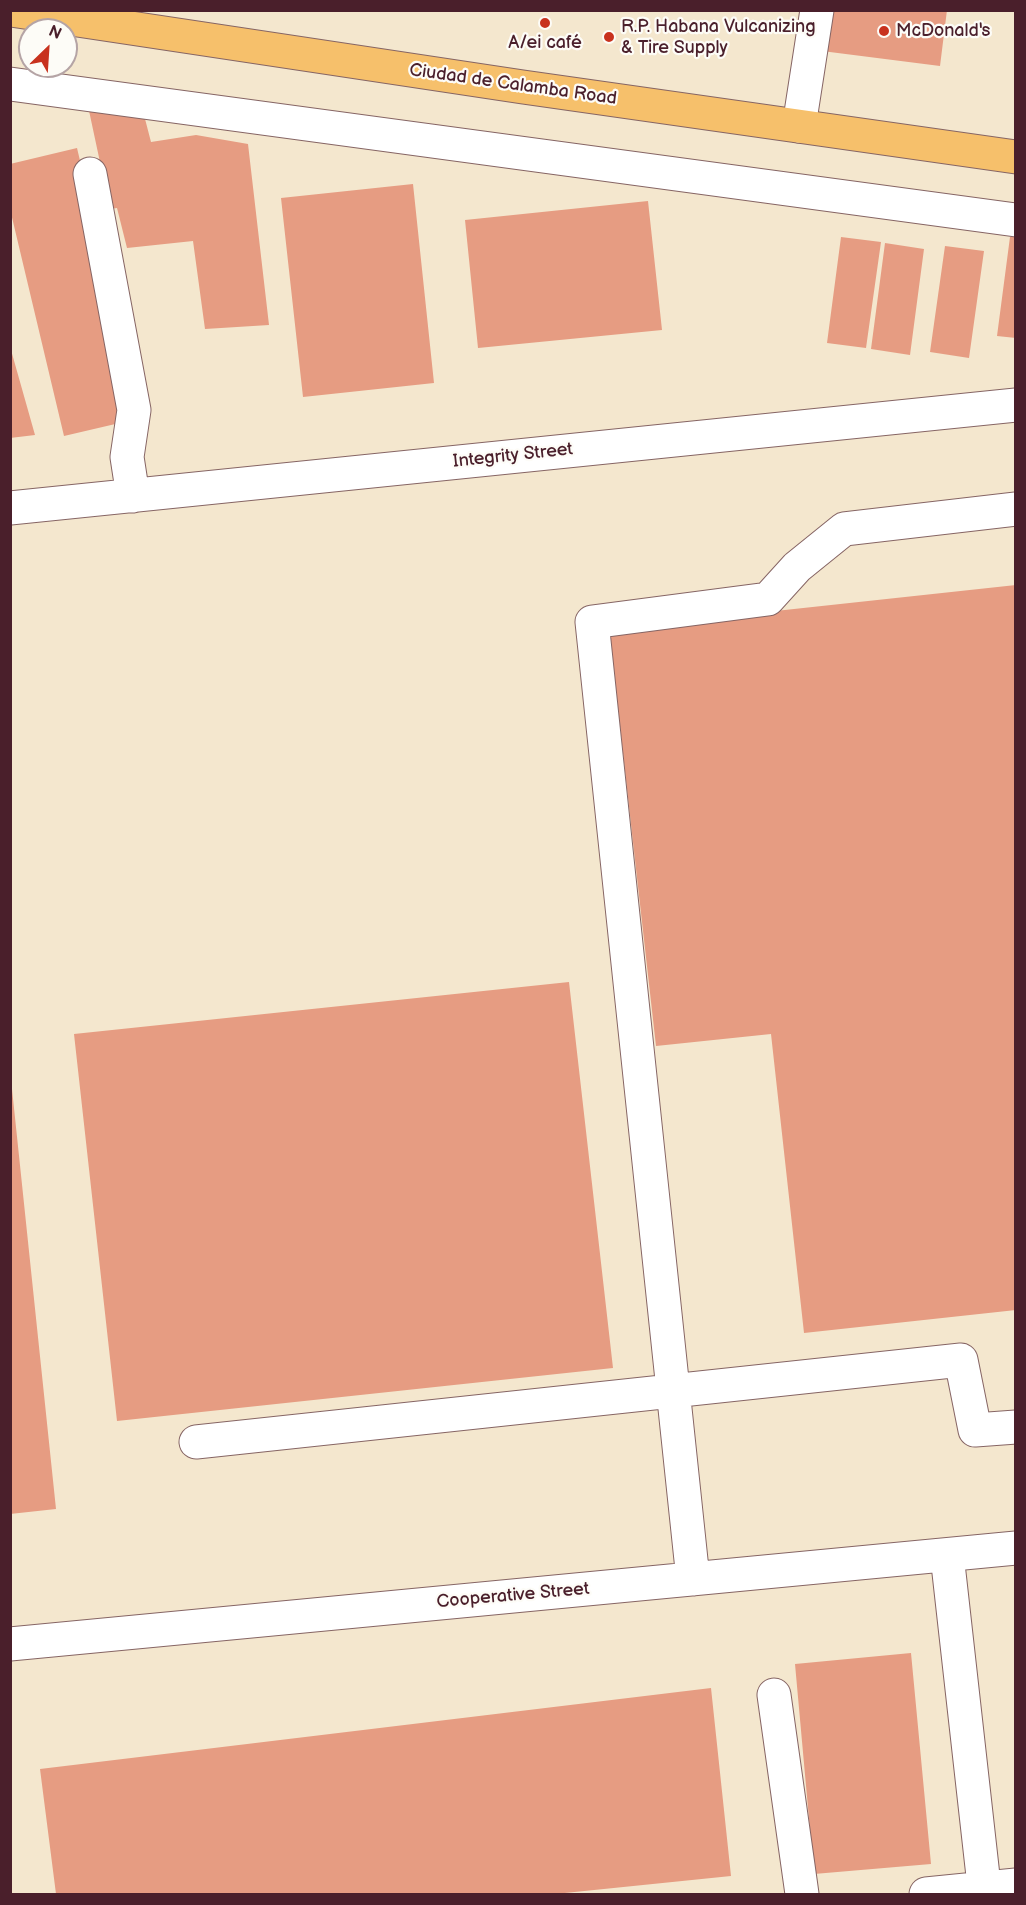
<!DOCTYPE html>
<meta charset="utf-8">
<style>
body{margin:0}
#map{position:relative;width:1026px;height:1905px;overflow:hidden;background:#f4e7ce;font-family:"Balsamiq Sans",sans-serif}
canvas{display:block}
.frame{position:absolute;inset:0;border:12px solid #4a1f2b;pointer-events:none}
.north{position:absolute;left:18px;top:18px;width:60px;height:60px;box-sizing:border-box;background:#fdfcf7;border:2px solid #b5a4a5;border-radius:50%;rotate:25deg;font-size:16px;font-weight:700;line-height:24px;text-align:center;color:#4a1f2b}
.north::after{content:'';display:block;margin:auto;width:21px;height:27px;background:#c8321e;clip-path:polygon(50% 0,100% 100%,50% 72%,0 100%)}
</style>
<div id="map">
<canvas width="1026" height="1905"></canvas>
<div class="frame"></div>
<div class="north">N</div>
</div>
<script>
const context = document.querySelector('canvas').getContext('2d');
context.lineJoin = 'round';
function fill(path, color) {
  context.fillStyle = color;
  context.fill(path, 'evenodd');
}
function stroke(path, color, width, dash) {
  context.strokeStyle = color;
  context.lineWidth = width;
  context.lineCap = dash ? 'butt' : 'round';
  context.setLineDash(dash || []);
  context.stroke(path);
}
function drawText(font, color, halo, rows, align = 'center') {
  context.font = font + ' "Balsamiq Sans",sans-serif';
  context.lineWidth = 4.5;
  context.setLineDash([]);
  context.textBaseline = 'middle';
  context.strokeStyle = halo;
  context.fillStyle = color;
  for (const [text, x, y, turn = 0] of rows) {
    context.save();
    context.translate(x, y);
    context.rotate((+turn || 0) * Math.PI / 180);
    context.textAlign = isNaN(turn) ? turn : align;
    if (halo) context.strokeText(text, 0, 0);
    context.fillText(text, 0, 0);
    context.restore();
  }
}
const building = new Path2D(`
 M 827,10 L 947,10 L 940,66 L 822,51 Z
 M 88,106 L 144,115 L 151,142 L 196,135 L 248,144 L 269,325 L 205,329 L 193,241 L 127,248 L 117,208 L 110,209 Z
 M 77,148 L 141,418 L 64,436 L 10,209 L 10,164 Z
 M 413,184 L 434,383 L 303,397 L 281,198 Z
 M 648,201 L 662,330 L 478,348 L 465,220 Z
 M 841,237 L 881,242 L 866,348 L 827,343 Z
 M 1010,237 L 1016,237 L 1016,338 L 997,336 Z
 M 885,243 L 924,249 L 910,355 L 871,349 Z
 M 945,246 L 984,251 L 969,358 L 930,352 Z
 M 10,350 L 11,350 L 35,435 L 10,438 Z
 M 1016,585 L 1016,1310 L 804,1333 L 771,1034 L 656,1046 L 609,629 Z
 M 569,982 L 613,1368 L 117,1421 L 74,1034 Z
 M 10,1089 L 12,1089 L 56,1509 L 10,1514 Z
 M 911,1653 L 931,1864 L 814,1874 L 795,1664 Z
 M 711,1688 L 731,1876 L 555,1894 L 56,1894 L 40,1769 Z`);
const minor = new Path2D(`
 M 10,84 L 1016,220
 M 799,126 L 817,10
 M 90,174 L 134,410 L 127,457 L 133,496
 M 10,508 L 1016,405
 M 196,1442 L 961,1360 L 975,1430 L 1016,1427
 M 947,1555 L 985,1894
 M 693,1579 L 592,622 L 768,599 L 797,567 L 844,529 L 1016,509
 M 10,1644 L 1016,1548
 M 774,1695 L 802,1894
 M 926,1894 L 1016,1885`);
const major = new Path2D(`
 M 11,10 L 523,87 L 1016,157`);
const markers = [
 [545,23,6,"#c8321e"],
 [884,31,6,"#c8321e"],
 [609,37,6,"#c8321e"]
];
const poiNames = [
 ["R.P. Habana Vulcanizing",621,27],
 ["& Tire Supply",621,48],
 ["McDonald's",896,31],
 ["A/ei café",545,43,"center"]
];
const streetNames = [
 ["Ciudad de Calamba Road",513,85,8],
 ["Integrity Street",513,456,-6],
 ["Cooperative Street",513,1596,-5]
];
fill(building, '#e69c82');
stroke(minor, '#866564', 35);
stroke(major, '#866564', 35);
stroke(minor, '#fff', 33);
stroke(major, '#f6c06b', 33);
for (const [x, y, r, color] of markers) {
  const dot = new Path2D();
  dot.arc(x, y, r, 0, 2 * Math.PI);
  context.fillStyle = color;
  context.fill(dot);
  stroke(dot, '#fdfcf7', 2);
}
drawText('18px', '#4a1f2b', '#fdfcf7', poiNames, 'left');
drawText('18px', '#4a1f2b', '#fdfcf7', streetNames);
</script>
